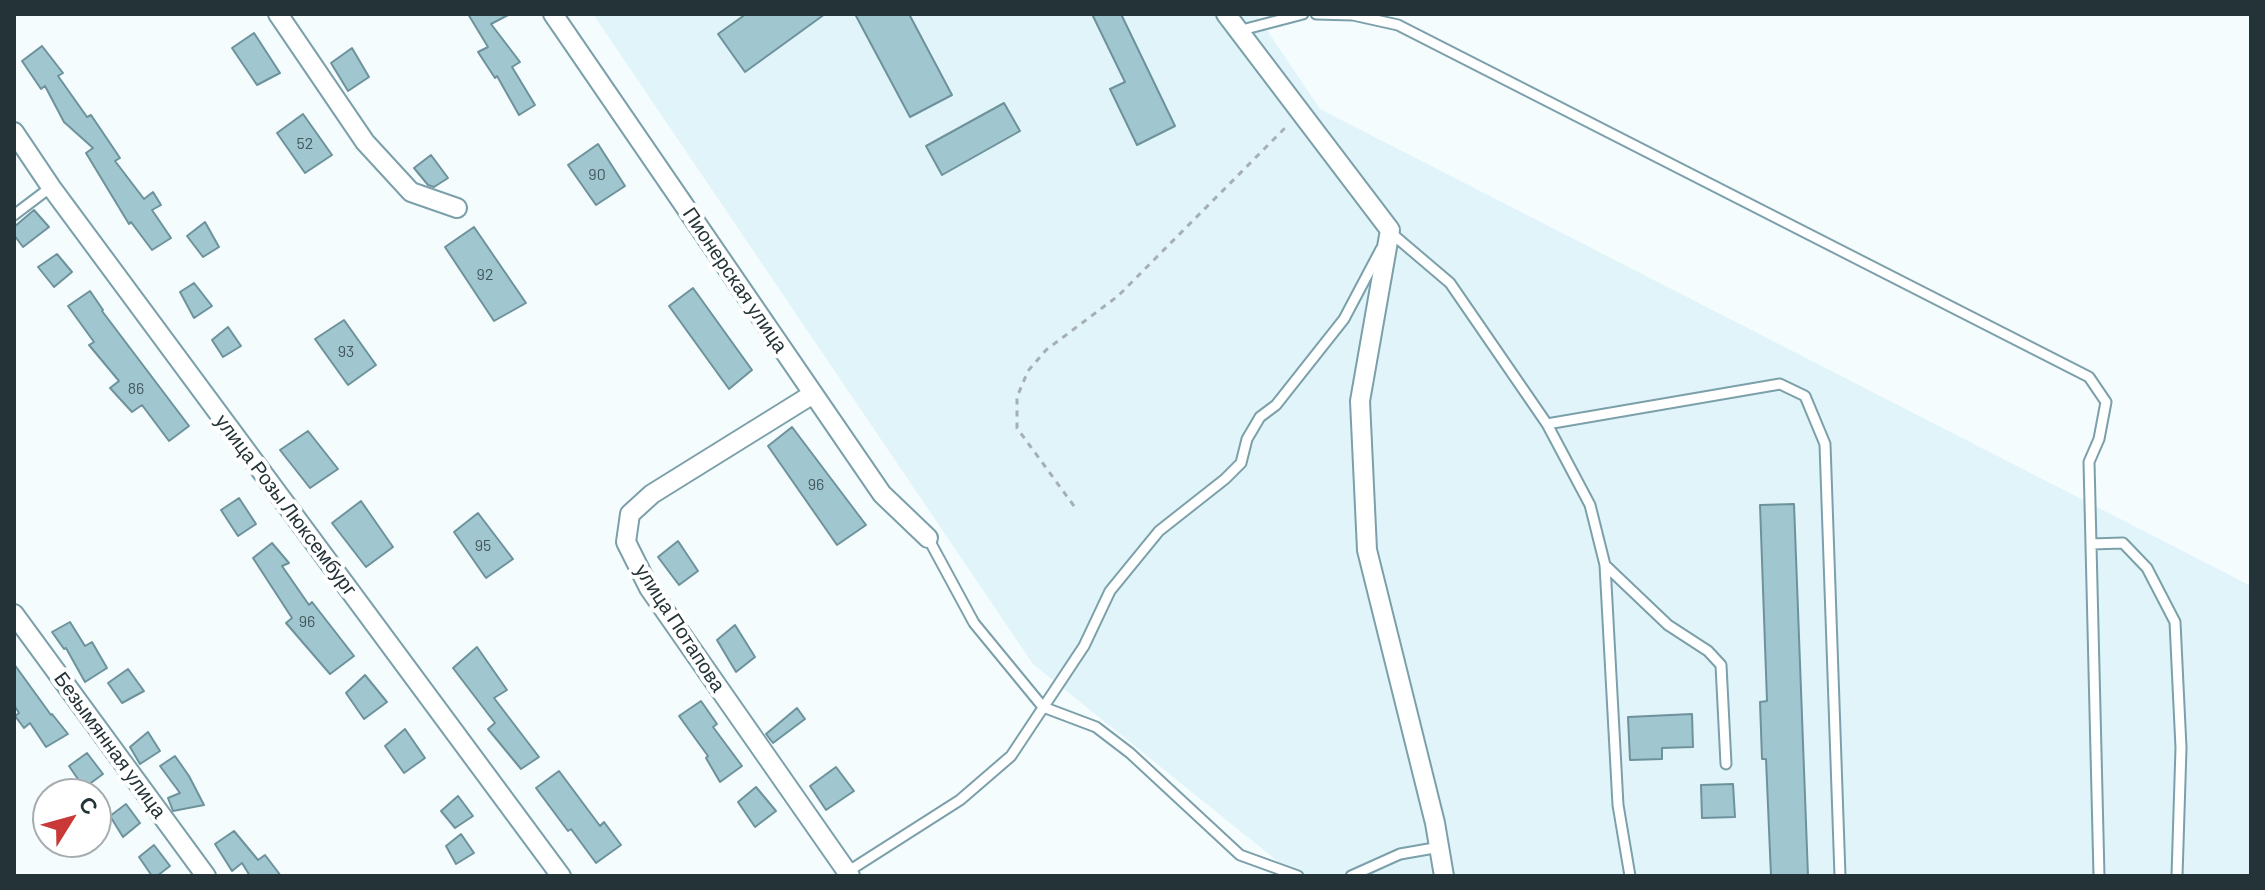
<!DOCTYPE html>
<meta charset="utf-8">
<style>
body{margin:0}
#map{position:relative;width:2265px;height:890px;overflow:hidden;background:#f4fcfe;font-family:Barlow,sans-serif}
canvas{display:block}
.frame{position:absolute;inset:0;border:16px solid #243337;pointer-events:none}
.north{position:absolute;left:32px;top:778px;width:80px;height:80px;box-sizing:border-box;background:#fff;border:2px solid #a7adaf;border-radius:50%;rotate:53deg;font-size:22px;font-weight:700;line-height:32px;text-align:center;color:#243337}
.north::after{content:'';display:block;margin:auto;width:28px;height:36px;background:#c83938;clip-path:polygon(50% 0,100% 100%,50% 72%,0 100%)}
</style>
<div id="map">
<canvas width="2265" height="890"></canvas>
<div class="frame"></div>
<div class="north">С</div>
</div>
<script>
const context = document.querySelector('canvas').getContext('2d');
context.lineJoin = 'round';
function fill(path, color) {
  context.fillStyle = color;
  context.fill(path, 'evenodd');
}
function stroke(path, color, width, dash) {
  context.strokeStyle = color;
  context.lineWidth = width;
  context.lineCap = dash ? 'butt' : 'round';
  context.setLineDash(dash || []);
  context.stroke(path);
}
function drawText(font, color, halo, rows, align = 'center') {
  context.font = font + ' Barlow,sans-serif';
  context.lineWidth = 8;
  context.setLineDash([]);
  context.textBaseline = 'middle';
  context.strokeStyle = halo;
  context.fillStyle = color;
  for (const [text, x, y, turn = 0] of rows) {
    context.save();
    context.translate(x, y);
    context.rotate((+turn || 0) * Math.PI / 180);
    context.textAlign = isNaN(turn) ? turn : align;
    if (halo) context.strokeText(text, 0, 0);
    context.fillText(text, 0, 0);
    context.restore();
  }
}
const built = new Path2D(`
 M 593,14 L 1256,14 L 1320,109 L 2251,586 L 2251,876 L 1296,876 L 1033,664 Z`);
const building = new Path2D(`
 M 468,14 L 510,14 L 491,24 L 520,62 L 512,67 L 535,105 L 519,115 L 497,76 L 495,78 L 478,52 L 488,47 Z
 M 746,14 L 825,14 L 745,72 L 718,34 Z
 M 855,14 L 909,14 L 952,95 L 910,117 Z
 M 1092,14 L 1121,14 L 1175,126 L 1137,145 L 1110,89 L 1125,82 Z
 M 254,33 L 280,73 L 257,85 L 232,48 Z
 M 42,46 L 63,73 L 58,76 L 87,117 L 91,115 L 120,158 L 115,161 L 144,199 L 153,192 L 161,205 L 152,210 L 171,238 L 152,250 L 131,222 L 129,224 L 86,153 L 93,148 L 64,122 L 45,86 L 41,89 L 22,61 Z
 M 352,48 L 369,77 L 348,91 L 331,63 Z
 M 1004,103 L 1020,131 L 942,175 L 926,146 Z
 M 303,114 L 332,155 L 305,173 L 277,133 Z
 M 598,144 L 625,186 L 596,205 L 568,165 Z
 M 431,155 L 448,178 L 434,187 L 428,185 L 414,168 Z
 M 34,210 L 49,227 L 23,247 L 14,235 L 14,227 Z
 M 205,222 L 219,247 L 203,257 L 187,236 Z
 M 474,227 L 526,303 L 494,321 L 445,247 Z
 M 57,254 L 72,272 L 54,287 L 38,267 Z
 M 194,283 L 212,306 L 194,318 L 180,292 Z
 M 693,288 L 752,370 L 729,389 L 669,306 Z
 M 90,291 L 103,310 L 102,311 L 189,426 L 169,441 L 142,405 L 132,412 L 110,388 L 119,381 L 89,345 L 94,342 L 68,306 Z
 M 344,320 L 376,365 L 348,385 L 315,339 Z
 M 228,327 L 241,346 L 223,357 L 212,340 Z
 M 792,427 L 866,525 L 837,545 L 768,446 Z
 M 308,431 L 338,469 L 310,488 L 280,450 Z
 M 239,498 L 256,524 L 238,536 L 221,510 Z
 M 361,501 L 393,547 L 366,567 L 332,523 Z
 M 1794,504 L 1808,876 L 1771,876 L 1766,759 L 1762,759 L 1760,702 L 1767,701 L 1760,505 Z
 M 478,513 L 513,559 L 486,578 L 454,532 Z
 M 678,541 L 698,571 L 679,585 L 658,557 Z
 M 272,543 L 289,563 L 282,566 L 309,605 L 312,602 L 354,656 L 330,674 L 286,623 L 292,618 L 253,558 Z
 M 70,622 L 85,646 L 92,642 L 107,668 L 85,682 L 66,648 L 64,649 L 52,632 Z
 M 735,625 L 755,657 L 736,672 L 717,640 Z
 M 477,647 L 507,690 L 494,698 L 539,757 L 521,769 L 488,729 L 495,723 L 453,668 Z
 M 14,664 L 51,715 L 52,714 L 68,734 L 46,747 L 30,723 L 24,728 L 15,716 L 19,713 L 14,705 Z
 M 128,669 L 144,691 L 122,703 L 108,683 Z
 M 365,675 L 387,702 L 364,719 L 346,693 Z
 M 701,701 L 717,724 L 713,727 L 742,766 L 720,782 L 706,758 L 708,756 L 679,716 Z
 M 797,708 L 805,719 L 773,743 L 766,734 Z
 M 1692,714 L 1693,747 L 1662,748 L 1662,759 L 1630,760 L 1628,717 Z
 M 405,729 L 425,758 L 404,773 L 385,746 Z
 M 148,732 L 160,751 L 140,764 L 130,747 Z
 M 87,753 L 103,774 L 84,788 L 69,766 Z
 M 175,756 L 189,776 L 204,805 L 173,811 L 168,798 L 180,793 L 160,766 Z
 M 836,767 L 854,791 L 826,810 L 810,786 Z
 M 559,771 L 600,826 L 604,822 L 621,845 L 596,863 L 571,829 L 568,831 L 536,788 Z
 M 1733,784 L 1735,817 L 1702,818 L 1701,785 Z
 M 756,787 L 776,811 L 755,827 L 738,802 Z
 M 458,796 L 473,816 L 455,828 L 441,811 Z
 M 126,804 L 140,823 L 123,837 L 110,816 Z
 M 234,831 L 258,860 L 265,855 L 281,876 L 250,876 L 242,863 L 232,871 L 215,844 Z
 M 461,834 L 474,853 L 456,864 L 446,846 Z
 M 154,845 L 170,866 L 157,876 L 152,876 L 139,857 Z`);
const path = new Path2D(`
 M 1074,506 L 1017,428 L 1017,397 L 1028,371 L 1046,350 L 1118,296 L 1289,124`);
const service = new Path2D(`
 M 1316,14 L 1353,15 L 1398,25 L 2089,377 L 2106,402 L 2099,439 L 2089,462 L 2099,876
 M 1238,31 L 1303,14
 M 14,215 L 51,187
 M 1390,232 L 1450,283 L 1547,424 L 1590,505 L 1605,565 L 1618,805 L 1630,876
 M 1547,424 L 1780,384 L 1805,396 L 1825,444 L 1840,876
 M 928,538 L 974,623 L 1043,707 L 1096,727 L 1130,753 L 1240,855 L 1298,876
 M 2091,544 L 2123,543 L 2147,568 L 2175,622 L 2181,748 L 2177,876
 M 1605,565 L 1668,625 L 1708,651 L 1721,665 L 1726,764
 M 844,874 L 960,800 L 1011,756 L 1084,646 L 1110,591 L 1159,531 L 1225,479 L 1241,463 L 1247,439 L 1260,417 L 1276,405 L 1344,319 L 1381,249
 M 1351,876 L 1400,854 L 1440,847`);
const minor = new Path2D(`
 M 278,14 L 365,142 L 411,192 L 457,208
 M 553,14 L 882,494 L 928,538
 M 1226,14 L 1390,230 L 1360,401 L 1367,550 L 1435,823 L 1444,876
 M 14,132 L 51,187 L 561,876
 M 813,394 L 652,494 L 630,514 L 626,542 L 649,588 L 850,876
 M 14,614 L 206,876`);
const numberNames = [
 ["52",305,144],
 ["90",597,175],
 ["92",485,275],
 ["93",346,352],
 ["86",136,389],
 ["96",816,485],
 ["95",483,546],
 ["96",307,622]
];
const streetNames = [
 ["Пионерская улица",735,280,56],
 ["улица Розы Люксембург",286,505,53],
 ["улица Потапова",680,628,57],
 ["Безымянная улица",110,745,54]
];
fill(built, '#e1f4f9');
fill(building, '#a0c6d0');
stroke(building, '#6d929b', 2);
stroke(service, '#7ba0aa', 13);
stroke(minor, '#7ba0aa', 22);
stroke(path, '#a6b0b3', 3, [6, 6]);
stroke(service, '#fff', 9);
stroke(minor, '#fff', 18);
drawText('16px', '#43585d', null, numberNames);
drawText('20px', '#243337', '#fff', streetNames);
</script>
